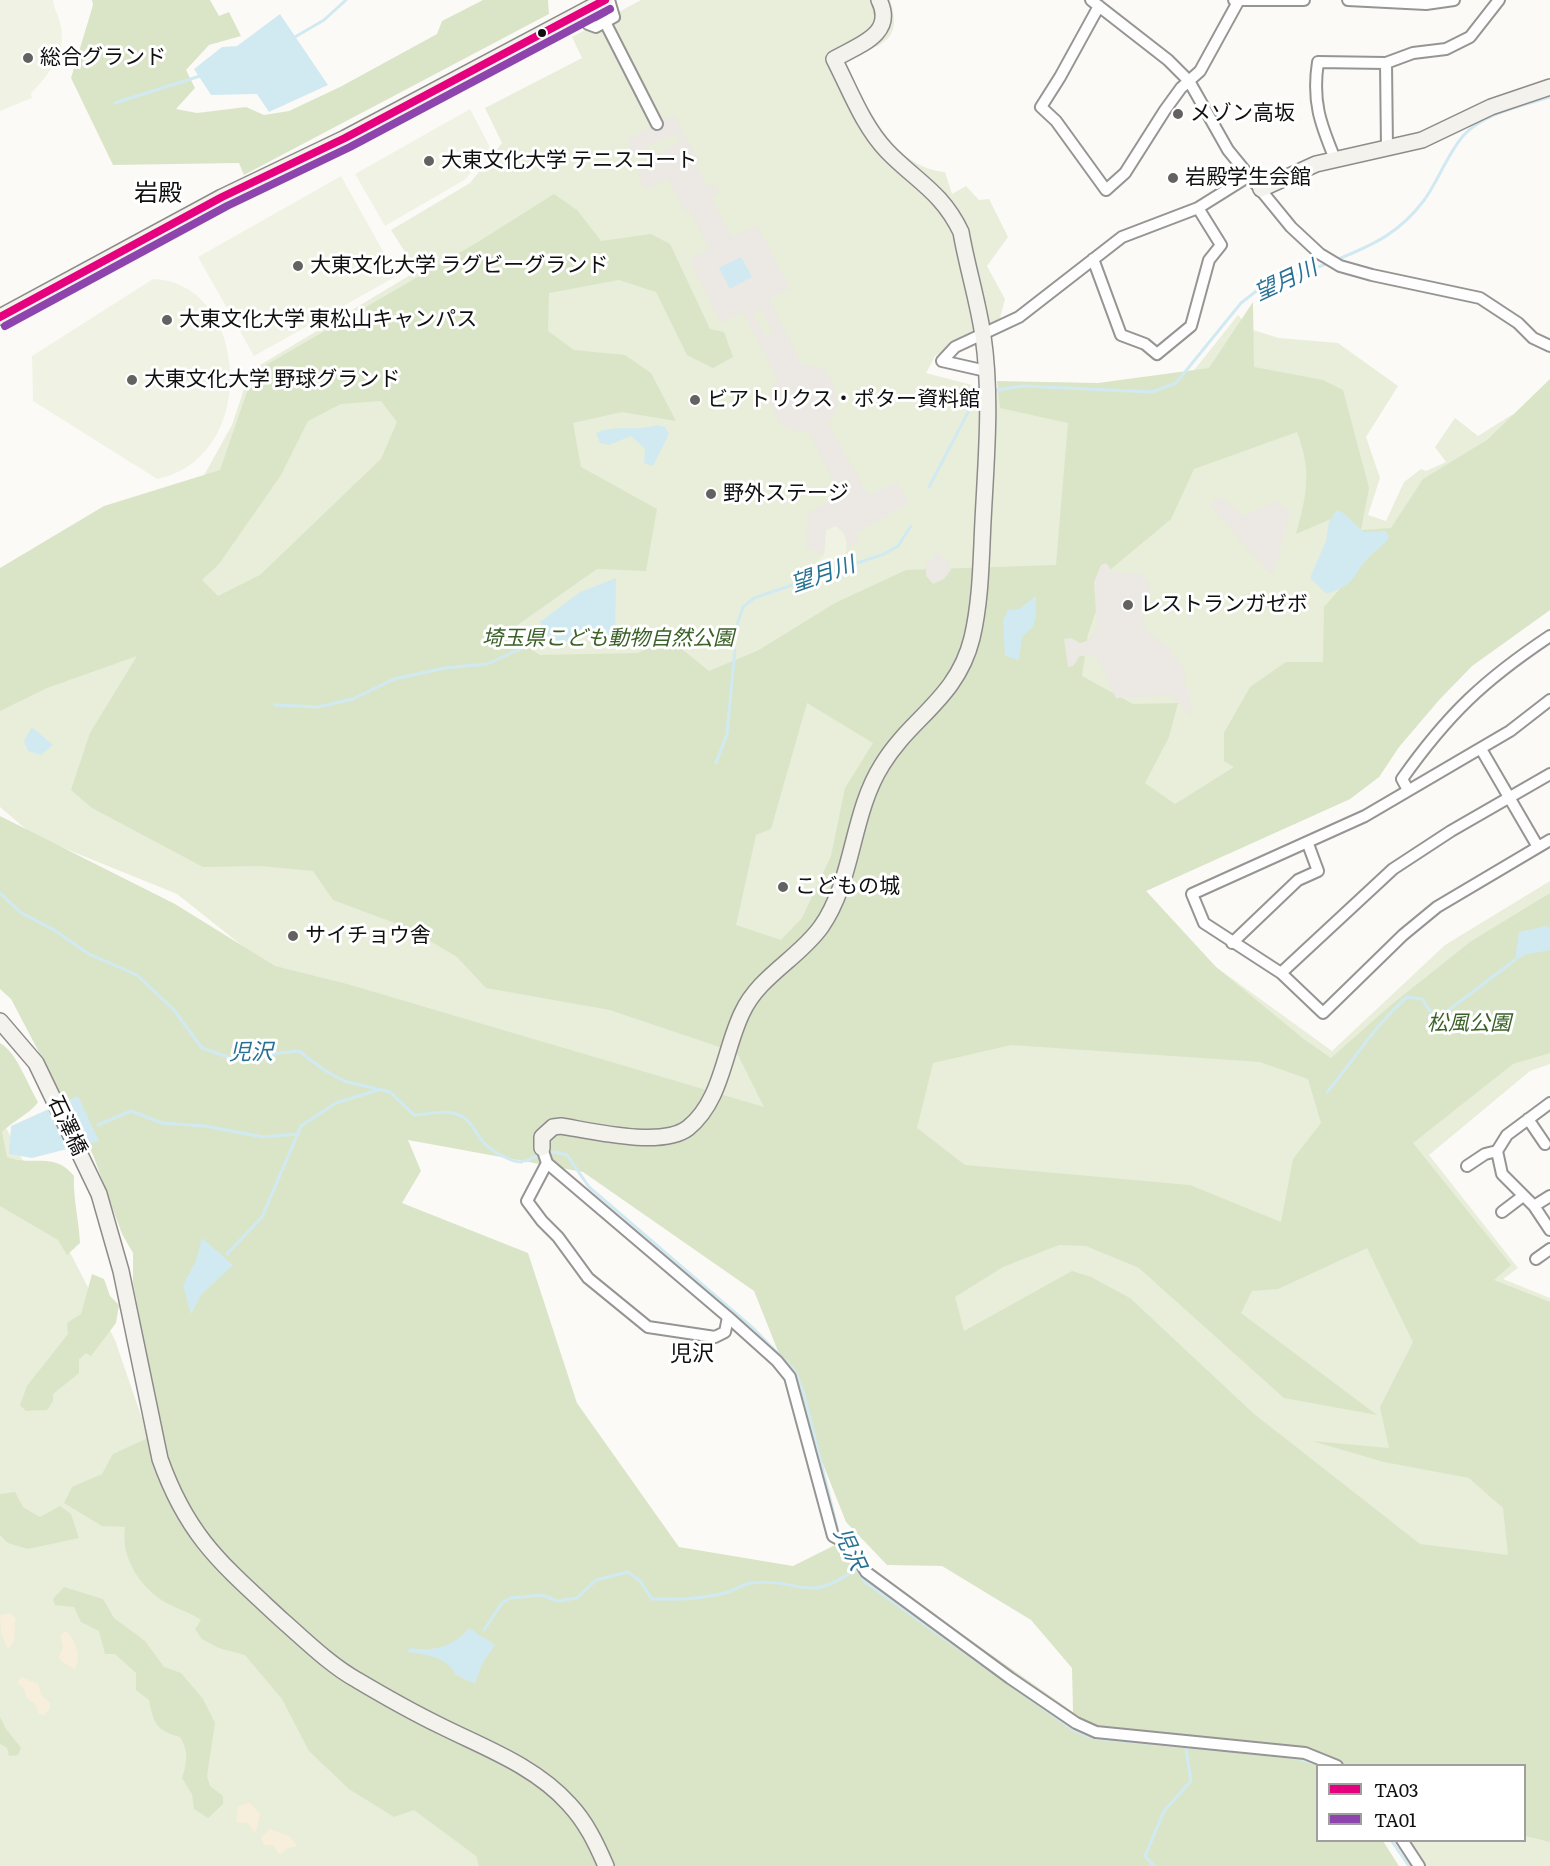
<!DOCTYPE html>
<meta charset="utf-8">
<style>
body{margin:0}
#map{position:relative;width:1550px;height:1866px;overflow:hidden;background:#fcfaf7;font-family:Literata,serif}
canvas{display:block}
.legend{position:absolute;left:1316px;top:1764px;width:210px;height:78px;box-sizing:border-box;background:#fff;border:2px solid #9f9f9f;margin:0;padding:8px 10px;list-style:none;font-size:18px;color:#101010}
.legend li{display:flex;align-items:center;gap:12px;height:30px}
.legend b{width:30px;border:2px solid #9f9f9f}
</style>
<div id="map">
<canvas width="1550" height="1866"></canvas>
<ul class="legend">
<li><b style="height:8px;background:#e5007d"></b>TA03</li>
<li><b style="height:8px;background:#8e44ad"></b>TA01</li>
</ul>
</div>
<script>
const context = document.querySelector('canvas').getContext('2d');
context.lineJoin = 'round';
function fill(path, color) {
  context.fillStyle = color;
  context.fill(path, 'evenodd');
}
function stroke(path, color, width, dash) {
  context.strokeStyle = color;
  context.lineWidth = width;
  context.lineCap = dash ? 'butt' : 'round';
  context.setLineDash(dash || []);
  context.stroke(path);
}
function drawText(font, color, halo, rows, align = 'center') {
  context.font = font + ' Literata,"Noto Sans JP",serif';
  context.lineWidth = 6;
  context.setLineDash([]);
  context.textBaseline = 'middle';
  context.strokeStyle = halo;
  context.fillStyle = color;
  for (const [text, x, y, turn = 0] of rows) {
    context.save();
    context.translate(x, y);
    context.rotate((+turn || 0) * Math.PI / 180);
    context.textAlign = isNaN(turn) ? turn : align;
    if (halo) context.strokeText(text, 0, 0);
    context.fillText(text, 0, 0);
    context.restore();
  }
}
const green = new Path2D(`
 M 641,0 L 890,0 C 905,46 876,43 845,63 C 867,104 892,168 945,172 L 952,194 L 966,186 L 979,200 L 989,199 L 1008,237 L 987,266 L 1005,299 L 999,322 L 935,356 L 926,373 L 991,390 L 1072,405 L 1160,403 L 1195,369 L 1238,315 L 1250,329 L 1279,338 L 1338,343 L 1398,386 L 1366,437 L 1380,478 L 1368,515 L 1386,521 L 1404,482 L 1421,469 L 1426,471 L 1446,462 L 1435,447 L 1455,418 L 1478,436 L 1513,414 L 1550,610 L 1472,666 L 1439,700 L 1399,747 L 1379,777 L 1350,799 L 1146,891 L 1216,967 L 1332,1051 L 1445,945 L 1550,881 L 1550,1064 L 1530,1071 L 1429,1155 L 1518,1268 L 1503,1279 L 1550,1298 L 1550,1866 L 1424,1866 L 1406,1841 L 1524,1840 L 1524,1766 L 793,1293 L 274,971 L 177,894 L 34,836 L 0,807 L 0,601 L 203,477 L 232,425 L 250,371 L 417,271 L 391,230 L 470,183 L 502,143 L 485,108 L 582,58 L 572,37 Z
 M 0,1116 L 115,1340 L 181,1532 L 520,1866 L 0,1866 Z`);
const forest = new Path2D(`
 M 92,0 L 210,0 L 219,16 L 229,12 L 241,36 L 209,45 L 186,70 L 195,88 L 176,109 L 197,113 L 246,107 L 264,115 L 289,111 L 340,87 L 437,34 L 442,21 L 483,0 L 548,0 L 549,14 L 244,175 L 239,163 L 113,165 L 71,78 L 93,5 Z
 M 554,194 L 577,210 L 601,241 L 651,234 L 670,244 L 710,329 L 724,332 L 733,357 L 713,368 L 687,355 L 656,292 L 619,280 L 549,293 L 548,331 L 574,350 L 625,355 L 651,373 L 676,421 L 622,412 L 573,423 L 581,467 L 657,509 L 646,571 L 597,569 L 506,633 L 540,655 L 638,653 L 668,638 L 709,671 L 759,650 L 835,603 L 906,570 L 1056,565 L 1068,423 L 1000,408 L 997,381 L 1098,383 L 1209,368 L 1253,302 L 1254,367 L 1323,380 L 1343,390 L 1369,488 L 1361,530 L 1391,528 L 1423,479 L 1487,440 L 1550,379 L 1550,610 L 1472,666 L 1439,700 L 1399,747 L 1379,777 L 1350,799 L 1146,891 L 1216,967 L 1305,1040 L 1331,1058 L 1391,1005 L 1470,942 L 1550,893 L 1550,1053 L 1513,1064 L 1413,1143 L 1511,1265 L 1494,1280 L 1550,1302 L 1550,1842 L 1525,1836 L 1524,1766 L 1318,1766 L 1318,1840 L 1383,1841 L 1399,1866 L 479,1866 L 476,1856 L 414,1810 L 394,1817 L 349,1789 L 309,1751 L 282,1699 L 245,1655 L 219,1648 L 202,1639 L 195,1629 L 201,1620 C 187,1610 169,1607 156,1596 C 135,1579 121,1554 125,1527 L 102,1526 L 64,1503 L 72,1487 L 102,1474 L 113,1454 L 161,1432 L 133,1283 L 133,1253 L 122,1234 L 93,1155 L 11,999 L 0,989 L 0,816 L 175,904 L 275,966 L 347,984 L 764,1107 L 737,1053 L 610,1010 L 486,988 L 457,957 L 408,928 L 333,900 L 313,871 L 260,866 L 203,867 L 92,808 L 71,790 L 90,733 L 137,656 L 47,688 L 0,711 L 0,568 L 104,506 L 220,470 L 254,372 L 478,242 ZM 381,401 L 397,422 L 381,459 L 260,575 L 218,596 L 202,580 L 219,564 L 281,475 L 308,421 L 341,404 ZM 1297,432 C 1312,471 1307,495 1296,534 L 1331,519 L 1375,549 L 1324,607 L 1323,662 L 1286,662 L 1250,687 L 1224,733 L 1224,761 L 1234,767 L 1175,804 L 1145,783 L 1169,737 L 1178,703 L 1133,704 L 1082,676 L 1088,634 L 1111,569 L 1171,519 L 1194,469 ZM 807,703 L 873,743 L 845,788 L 831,856 L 802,918 L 781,940 L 736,925 L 756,835 L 771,829 ZM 1011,1045 L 1260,1062 L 1308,1079 L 1321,1123 L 1293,1159 L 1281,1222 L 1190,1185 L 965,1165 L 917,1128 L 933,1063 ZM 408,1140 L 583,1172 L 754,1291 L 846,1522 L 887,1565 L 942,1566 L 1031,1620 L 1072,1668 L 1073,1712 L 835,1545 L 793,1566 L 679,1547 L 577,1403 L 528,1253 L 402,1203 L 421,1171 ZM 1059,1245 L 1086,1246 L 1139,1268 L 1284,1398 L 1377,1415 L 1241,1313 L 1252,1291 L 1278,1289 L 1367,1248 L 1413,1342 L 1380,1407 L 1389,1448 L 1312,1441 L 1384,1462 L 1469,1478 L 1503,1508 L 1508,1555 L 1420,1544 L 1254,1414 L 1130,1298 L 1091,1277 L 1072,1271 L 964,1331 L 955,1297 L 1003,1267 Z
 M 0,1043 C 16,1051 28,1085 38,1102 C 33,1111 11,1123 2,1132 L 7,1157 C 33,1167 54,1151 74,1176 C 73,1199 79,1220 80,1243 L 67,1255 L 58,1240 L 0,1206 Z
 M 92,1274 L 104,1279 L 110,1296 L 119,1305 L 116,1323 L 91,1356 L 86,1353 L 79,1359 L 79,1373 L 53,1394 L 53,1401 L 47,1410 L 26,1411 L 20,1405 L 27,1386 L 68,1334 L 67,1323 L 81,1314 Z
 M 15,1492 L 23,1507 L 40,1517 L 60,1506 L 71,1514 L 79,1538 L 28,1549 L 8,1543 L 0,1535 L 0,1494 Z
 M 64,1587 L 103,1599 L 114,1618 L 145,1641 L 164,1667 L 181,1673 L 203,1699 L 215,1723 L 207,1776 L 210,1786 L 223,1796 L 223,1804 L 208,1818 L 194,1809 L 192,1794 L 182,1778 C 187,1763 189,1750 180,1737 C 156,1730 154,1725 149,1700 L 136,1690 L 136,1673 L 115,1654 L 105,1654 L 99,1631 L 81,1622 L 74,1607 L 55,1605 L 53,1599 Z
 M 0,1717 L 6,1729 L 21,1748 L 18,1755 L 9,1756 L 7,1748 L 0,1744 Z`);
const sand = new Path2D(`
 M 11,1613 L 16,1619 C 13,1631 18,1640 8,1649 L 1,1633 L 0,1615 Z
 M 66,1631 C 75,1639 82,1658 75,1669 L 61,1661 L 59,1657 L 63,1647 L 60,1635 Z
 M 21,1677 L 38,1684 L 41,1695 L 50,1703 L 50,1708 L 44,1715 L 39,1714 L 34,1703 L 26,1698 L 24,1689 L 17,1682 Z
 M 250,1803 L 260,1814 L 256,1832 L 253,1831 L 248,1823 L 236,1822 L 238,1806 Z
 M 270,1829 L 289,1836 L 297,1846 L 286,1849 L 282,1854 L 278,1853 L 273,1845 L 264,1845 L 261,1837 Z`);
const pitch = new Path2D(`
 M 0,0 L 53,0 C 53,6 58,14 60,22 C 68,51 50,74 31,93 L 32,98 L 0,111 Z
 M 470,109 L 490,147 L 466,179 L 385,226 L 355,174 Z
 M 341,176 L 397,276 L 254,356 L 198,257 Z
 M 153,279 C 250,282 261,459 157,479 L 33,401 L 32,356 Z
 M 836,526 C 849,536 849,546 842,560 L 811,568 L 824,555 L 826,530 Z`);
const plaza = new Path2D(`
 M 674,115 L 699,161 L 695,164 L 708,188 L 715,184 L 719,192 L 711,198 L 732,237 L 757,225 L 790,288 L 769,300 L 802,364 L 822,367 L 832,380 L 838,401 L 836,412 L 828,423 L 868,495 L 897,481 L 909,504 L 855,533 L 859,542 L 848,547 L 844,532 L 836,526 L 826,530 L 824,555 L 806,547 L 809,512 L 841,495 L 809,432 L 791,430 L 782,425 L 774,414 L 769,397 L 777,378 L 743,312 L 721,323 L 689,259 L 709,249 L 690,210 L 685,212 L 668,179 L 645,190 L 638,176 L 643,170 L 640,164 L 677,143 L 682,135 L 672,135 L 633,153 L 626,140 ZM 761,308 L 773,332 L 765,336 L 753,312 Z
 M 1221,497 L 1244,516 L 1275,501 L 1290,511 L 1276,567 L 1270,574 L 1210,505 Z
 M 936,552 L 947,559 L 951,570 L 944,579 L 933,584 L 926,576 L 926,566 Z
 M 1106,563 L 1113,572 L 1140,573 L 1149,583 L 1151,595 L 1142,621 L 1150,633 L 1170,649 L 1187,674 L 1183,680 L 1188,690 L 1192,717 L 1172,695 L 1116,698 L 1099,660 L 1094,656 L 1080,656 L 1073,666 L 1068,667 L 1064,639 L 1071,638 L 1080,643 L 1089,640 L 1097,628 L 1094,582 L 1101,565 Z`);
const water = new Path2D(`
 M 280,14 L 328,85 L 269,112 L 257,94 L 211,95 L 194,69 L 222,47 L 237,46 Z
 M 741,257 L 752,277 L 730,289 L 719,268 Z
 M 657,425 L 665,427 L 669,434 L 653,466 L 644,463 L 645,449 L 631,436 L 609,445 L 600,443 L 596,433 C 617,424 637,432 657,425 Z
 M 1336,511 L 1342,512 L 1364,532 L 1386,531 L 1389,538 C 1383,546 1375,551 1368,558 C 1349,580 1358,582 1327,594 L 1310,578 L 1326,541 L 1329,522 Z
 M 616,578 L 615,640 L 589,636 L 557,644 L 545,638 L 540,622 L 580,592 Z
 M 1036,596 L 1036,615 L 1033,627 L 1022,637 L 1019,660 L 1005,656 L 1003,621 L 1008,610 L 1019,609 Z
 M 32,727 L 53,745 L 41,755 L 28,751 L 24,741 Z
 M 1547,926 L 1550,929 L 1550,950 L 1528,954 L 1515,960 L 1519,932 Z
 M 78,1096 L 99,1141 L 32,1158 L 9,1154 L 11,1126 Z
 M 202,1238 L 233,1265 L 201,1295 L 191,1314 L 183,1285 L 196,1261 Z
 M 469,1628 L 495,1645 L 482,1664 L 475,1684 L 456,1675 C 448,1657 424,1654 407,1652 L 410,1648 C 434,1652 453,1647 469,1628 Z`);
const stream = new Path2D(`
 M 295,37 L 324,20 L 346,0
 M 115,103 L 200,76
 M 1336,260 C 1373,245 1400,233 1425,199 C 1439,179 1447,155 1463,136 C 1484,113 1522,106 1550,97
 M 997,390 L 1023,386 L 1152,392 L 1176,383 L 1241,303 L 1259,289 L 1329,263
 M 929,487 L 974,401 L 981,396
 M 737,625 L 743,607 L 754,598 L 884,554 L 898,546 L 911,526
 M 275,705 L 318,707 L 353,699 L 394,679 L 445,668 L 487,664 L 545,638
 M 716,763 L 727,734 L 735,650
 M 0,893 L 20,912 L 54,930 L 89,954 L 137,975 L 174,1010 L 202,1048 L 231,1058 L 299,1051 L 324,1070 L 344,1081 L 390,1092 L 414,1115 C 428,1114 448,1109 461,1116 C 473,1122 476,1135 485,1144 C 492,1151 512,1163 522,1162
 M 1327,1092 C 1353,1061 1377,1023 1407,997 L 1422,999 L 1434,1017 L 1442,1015 L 1515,960
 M 98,1125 L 131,1111 L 162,1123 L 205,1126 L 263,1137 L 298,1134
 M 547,1153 L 555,1152 L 567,1155 L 589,1187 L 754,1329 L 795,1371 L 804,1394 L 839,1535
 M 525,1161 L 540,1155
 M 227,1254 L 262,1217 L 301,1126 L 336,1103 L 378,1090
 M 843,1544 L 847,1555 L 865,1582 L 1074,1730 L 1093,1738 L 1291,1757 L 1322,1765
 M 484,1630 L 502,1603 L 511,1598 L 542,1595 L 557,1601 L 577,1598 L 596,1580 L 628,1572 L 640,1581 L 652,1599 C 677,1600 701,1599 725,1593 C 734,1591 742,1584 751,1583 C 801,1577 805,1606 856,1569
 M 1391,1840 L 1409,1866
 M 1154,1866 L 1145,1856 L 1164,1811 L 1191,1781 L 1186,1749`);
const street = new Path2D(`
 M 1091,0 L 1168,60 L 1189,81 L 1228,150 L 1291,227 L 1320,254 L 1340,266 L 1372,275 L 1480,298 L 1518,323 L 1533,338 L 1550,346
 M 1234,0 L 1304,0
 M 1348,0 L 1426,4 L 1454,0
 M 1099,6 L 1060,77 L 1041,107 L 1056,121 L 1106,190 L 1125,173 L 1165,110 L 1181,88 L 1200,71 L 1239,0
 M 582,13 L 588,24 L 596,27 L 614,17 L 609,0
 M 605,22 L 657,124
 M 1386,63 L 1387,149
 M 1335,159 C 1320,123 1312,101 1318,62 L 1386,63 L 1413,53 L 1446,49 L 1470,37 L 1499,0
 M 1093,259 L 1121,335 L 1145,344 L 1157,354 L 1191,326 L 1209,260 L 1221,245 L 1198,208
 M 986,371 L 942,361 L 955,347 L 1019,317 L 1122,237 L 1198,208 L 1249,176
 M 1550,700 L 1510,731 L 1365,816 L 1192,894 L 1204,923 L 1281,973 L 1323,1013 L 1403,935 L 1437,907 L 1550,840
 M 1481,749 L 1538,847
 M 1408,790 L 1402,779 C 1448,714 1484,680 1550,636
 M 1232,943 L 1298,880 L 1318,871 L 1308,844
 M 1281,973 L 1393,869 L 1451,831 L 1550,774
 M 1550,1103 L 1507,1135 L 1497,1151 L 1502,1174 L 1534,1206 L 1550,1230
 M 1528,1119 L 1545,1144
 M 542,1148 L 547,1163 L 728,1317 L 777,1361 L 790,1377 L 833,1536 L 850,1545 L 866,1572 L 1010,1678 L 1076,1723 L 1096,1732 L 1305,1753 L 1337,1766
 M 547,1163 L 527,1201 L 542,1221 L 558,1237 L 588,1278 L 648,1327 L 715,1337 L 725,1332 L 728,1317
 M 1467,1166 L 1485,1154 L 1497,1151
 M 1534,1206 L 1550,1196
 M 1502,1212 L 1523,1196
 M 1536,1259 L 1550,1249
 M 1402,1840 L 1419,1866`);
const secondary = new Path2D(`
 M 1261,189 L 1316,164 L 1422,140 L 1491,107 L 1550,87
 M 0,317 L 222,197 L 345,138 L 605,0
 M 0,1021 L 36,1063 L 99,1194 L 121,1271 L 160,1459 C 188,1538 223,1565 282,1620 C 305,1640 330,1665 357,1680 C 384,1696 412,1712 441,1726 C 485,1748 535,1766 569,1804 C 586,1822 596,1843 606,1866
 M 542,1148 L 542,1137 L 553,1127 L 561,1126 C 592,1131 662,1148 688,1128 C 722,1101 724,1050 742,1013 C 759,976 798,959 821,927 C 854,880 851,814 882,765 C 910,718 957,699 972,638 C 981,600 981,560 983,521 C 986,460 992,397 983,336 C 978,301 967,267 961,232 C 942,192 916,181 887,151 C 863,126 850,90 834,59 C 859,45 896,34 879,0`);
const bus1 = new Path2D(`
 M 0,317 L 222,197 L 345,138 L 605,0`);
const bus2 = new Path2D(`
 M 5,326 L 227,206 L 350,147 L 610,9`);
const markers = [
 [542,33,5,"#101010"],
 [28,58,6,"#636261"],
 [1178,114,6,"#636261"],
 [429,161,6,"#636261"],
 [1173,178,6,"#636261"],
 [298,266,6,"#636261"],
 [167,320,6,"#636261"],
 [132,380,6,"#636261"],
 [695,400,6,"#636261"],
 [711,494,6,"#636261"],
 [1128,605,6,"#636261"],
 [783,887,6,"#636261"],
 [293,936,6,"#636261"]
];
const poiNames = [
 ["総合グランド",40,58],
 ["メゾン高坂",1190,114],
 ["大東文化大学 テニスコート",441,161],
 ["岩殿学生会館",1185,178],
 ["大東文化大学 ラグビーグランド",310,266],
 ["大東文化大学 東松山キャンパス",179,320],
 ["大東文化大学 野球グランド",144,380],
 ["ビアトリクス・ポター資料館",707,400],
 ["野外ステージ",723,494],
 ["レストランガゼボ",1140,605],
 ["こどもの城",795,887],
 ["サイチョウ舎",305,936]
];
const parkNames = [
 ["埼玉県こども動物自然公園",608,639],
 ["松風公園",1469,1024]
];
const streetNames = [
 ["石澤橋",67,1126,65]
];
const waterNames = [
 ["望月川",1286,281,-25],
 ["望月川",823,575,-19],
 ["児沢",251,1053,-1],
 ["児沢",849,1549,65]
];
const neighbourhoodNames = [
 ["児沢",692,1355]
];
const quarterNames = [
 ["岩殿",158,194]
];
fill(green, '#e8eed9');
fill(forest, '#dae5c8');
fill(sand, '#f8eedc');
fill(pitch, '#f0f3e3');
fill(plaza, '#ece8e3');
fill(water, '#d1eaf2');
stroke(stream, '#d1eaf2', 3);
stroke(street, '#969594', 14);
stroke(secondary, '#8d8c8b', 18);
stroke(street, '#fffefe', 10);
stroke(secondary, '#f4f2ed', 15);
stroke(bus1, '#e5007d', 8);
stroke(bus2, '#8e44ad', 8);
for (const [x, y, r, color] of markers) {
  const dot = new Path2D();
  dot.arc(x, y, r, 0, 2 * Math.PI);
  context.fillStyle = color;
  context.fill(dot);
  stroke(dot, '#fff', 2);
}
drawText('21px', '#101010', '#fff', poiNames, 'left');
drawText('italic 21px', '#3a6127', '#fff', parkNames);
drawText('21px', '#101010', '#fff', streetNames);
drawText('italic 22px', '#277194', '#fff', waterNames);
drawText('22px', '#101010', '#fff', neighbourhoodNames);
drawText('24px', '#101010', '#fff', quarterNames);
</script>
